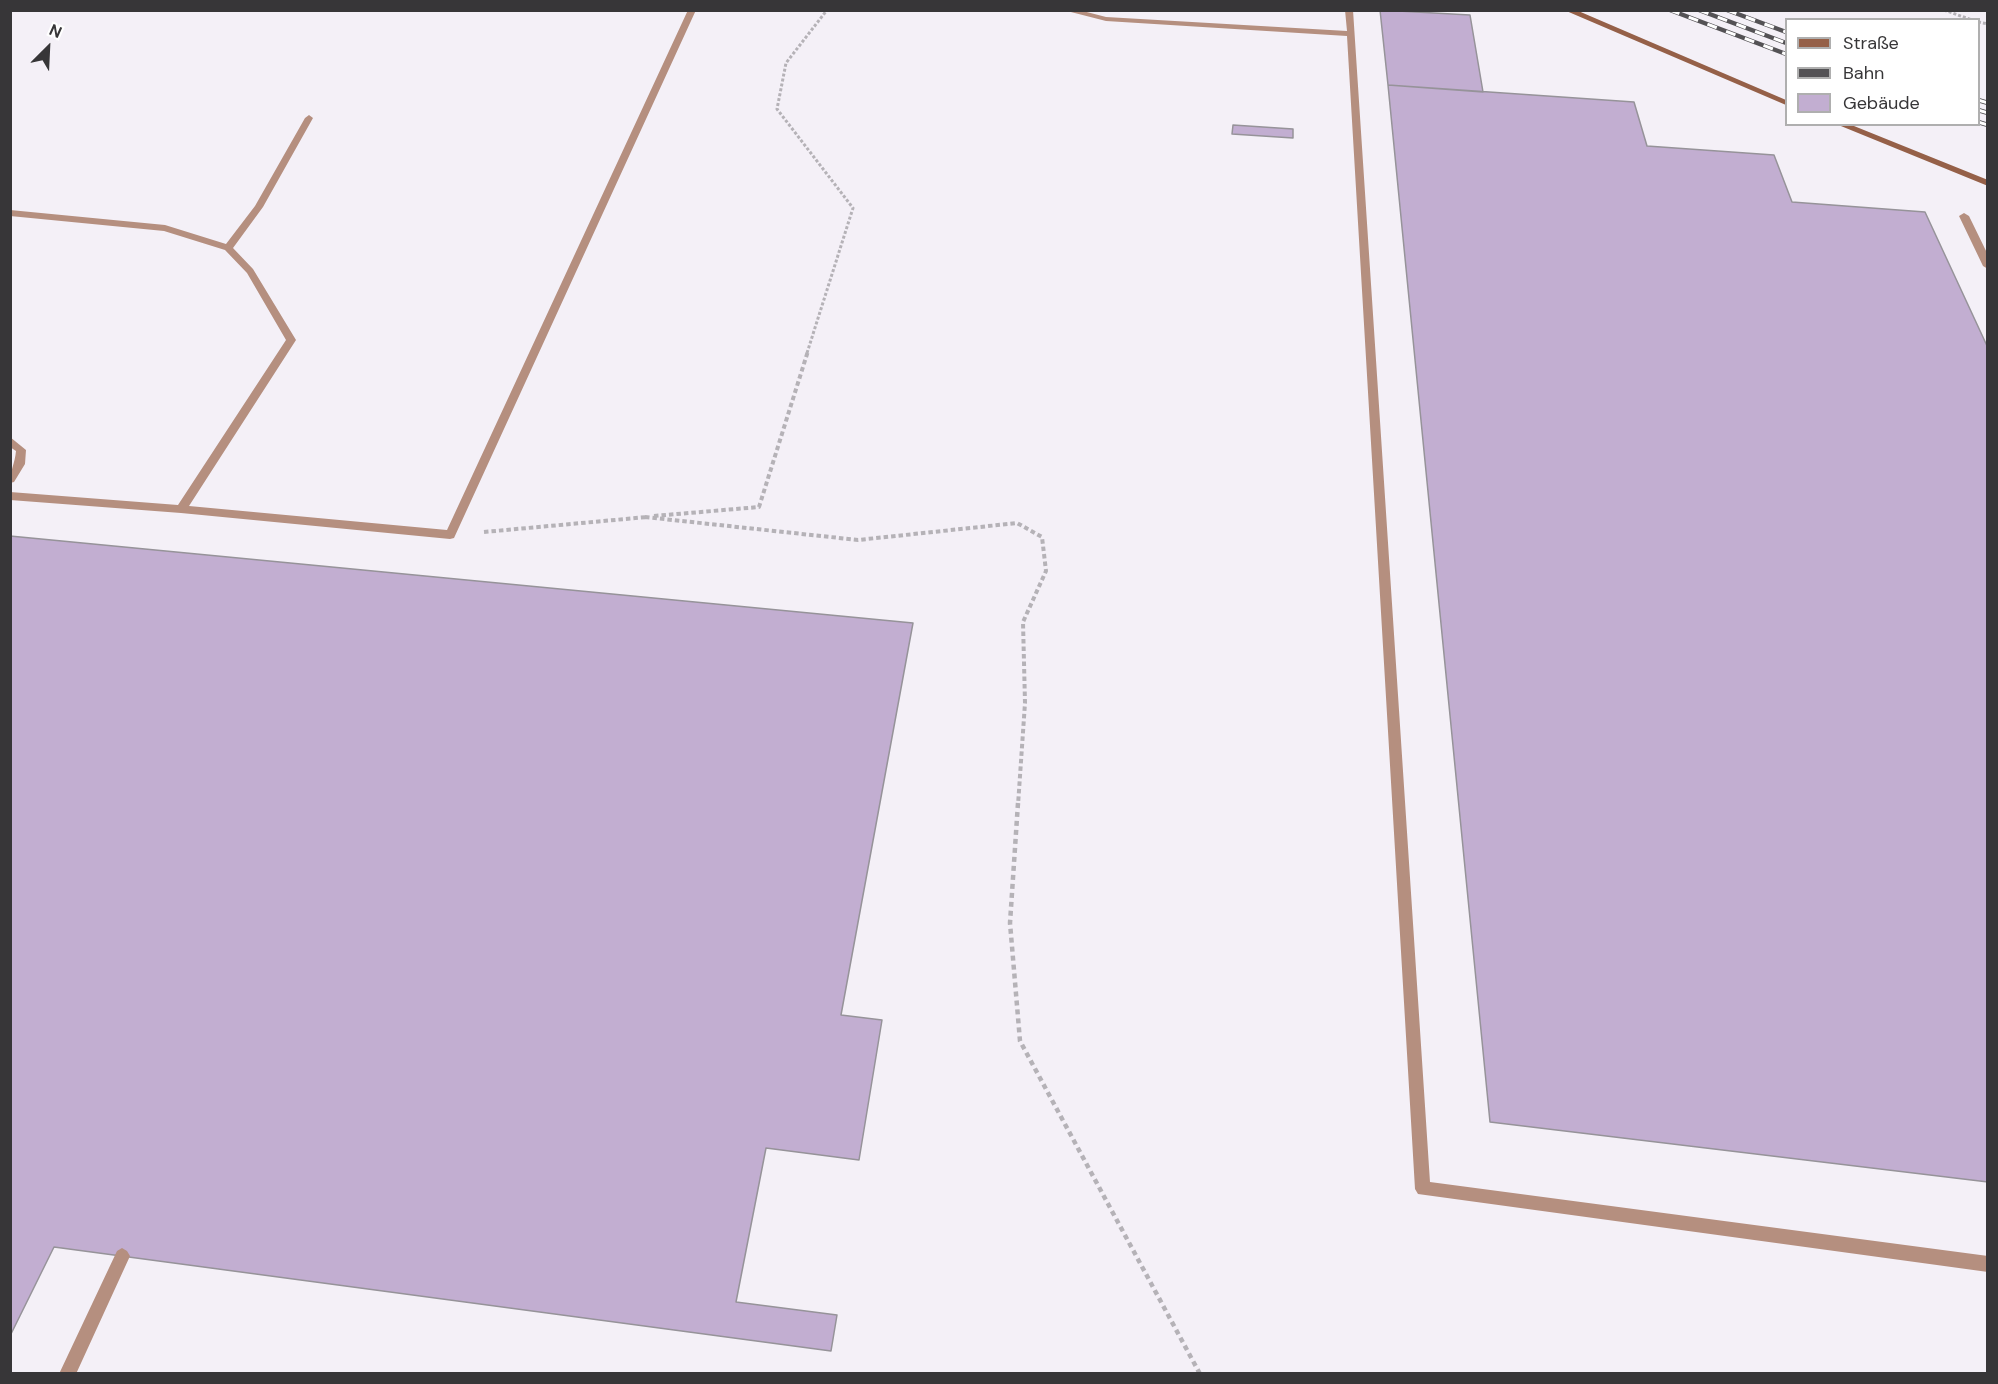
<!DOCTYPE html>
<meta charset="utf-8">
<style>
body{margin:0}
#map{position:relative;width:1998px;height:1384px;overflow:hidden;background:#f4f0f7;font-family:"DM Sans",sans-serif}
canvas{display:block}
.frame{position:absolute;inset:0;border:12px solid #373638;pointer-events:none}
.legend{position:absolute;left:1785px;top:18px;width:195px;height:108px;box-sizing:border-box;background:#fff;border:2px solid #afafaf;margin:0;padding:8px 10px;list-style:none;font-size:18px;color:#373638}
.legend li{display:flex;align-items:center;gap:12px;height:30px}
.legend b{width:30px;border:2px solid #afafaf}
.north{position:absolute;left:18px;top:18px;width:60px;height:60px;-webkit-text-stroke:4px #fff;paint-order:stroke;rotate:24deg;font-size:16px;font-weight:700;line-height:24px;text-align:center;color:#373638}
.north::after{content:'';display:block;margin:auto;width:21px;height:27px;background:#373638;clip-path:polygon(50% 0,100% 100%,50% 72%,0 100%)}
</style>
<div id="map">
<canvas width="1998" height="1384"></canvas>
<div class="frame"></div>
<ul class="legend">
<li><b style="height:8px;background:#956048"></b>Straße</li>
<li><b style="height:8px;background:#545255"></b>Bahn</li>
<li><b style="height:16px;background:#c2aed1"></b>Gebäude</li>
</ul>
<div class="north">N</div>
</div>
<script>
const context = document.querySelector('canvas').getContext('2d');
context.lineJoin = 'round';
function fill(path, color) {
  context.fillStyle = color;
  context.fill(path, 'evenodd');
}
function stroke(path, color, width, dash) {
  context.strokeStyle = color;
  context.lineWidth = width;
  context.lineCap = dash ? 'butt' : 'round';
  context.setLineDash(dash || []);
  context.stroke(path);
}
const building = new Path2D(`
 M 1380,10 L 1470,15 L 1483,92 L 1388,85 Z
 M 1388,85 L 1634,102 L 1647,146 L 1774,155 L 1792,202 L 1925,212 L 1988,348 L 1988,1182 L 1490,1122 Z
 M 1233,125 L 1293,129 L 1293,138 L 1232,134 Z
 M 10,536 L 913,623 L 841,1015 L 882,1020 L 859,1160 L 766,1148 L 736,1302 L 837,1315 L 831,1351 L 54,1247 L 10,1336 Z`);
const pathFar2 = new Path2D(`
 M 1944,10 L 1972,20
 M 1978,22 L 1988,24
 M 807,353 L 853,208 L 777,109 L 786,63 L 827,10`);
const pathFar1 = new Path2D(`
 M 654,516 L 759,507 L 808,351
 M 645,517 L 858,540 L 1017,523 L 1042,537 L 1046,571 L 1023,622 L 1025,703 L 1018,805
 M 484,532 L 647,517`);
const path = new Path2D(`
 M 1018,803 L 1010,923 L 1020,1041 L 1200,1374`);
const lane = new Path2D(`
 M 688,10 L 696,10 L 454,538 L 450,539 L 181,513 L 10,500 L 10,492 L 178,505 L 286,340 L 247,273 L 225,250 L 164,231 L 10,216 L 10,210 L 165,225 L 226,244 L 255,206 L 305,118 L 309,115 L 313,118 L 263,207 L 233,248 L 253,269 L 296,340 L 189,506 L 447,530 Z
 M 1063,10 L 1079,10 L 1106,17 L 1347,31 L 1345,10 L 1353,10 L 1430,1182 L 1988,1256 L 1988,1272 L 1418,1194 L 1415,1189 L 1347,36 L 1106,21 Z
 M 1964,213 L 1969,216 L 1988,255 L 1988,269 L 1983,266 L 1959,216 Z
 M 10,437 L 26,450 L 25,464 L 14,482 L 10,483 C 10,471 15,463 16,451 L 10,447 Z
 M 122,1248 L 127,1251 L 130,1256 L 76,1374 L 59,1374 L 117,1251 Z`);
const secondary = new Path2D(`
 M 1564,10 L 1576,10 L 1786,100 L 1786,105 Z
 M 1836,124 L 1849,124 L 1988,180 L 1988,186 Z`);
const rail = new Path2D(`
 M 1670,10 L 1786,54
 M 1699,10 L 1786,43
 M 1727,10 L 1786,32
 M 1978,100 L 1988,103
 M 1978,110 L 1988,113
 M 1978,122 L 1988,125`);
fill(building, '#c2aed1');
stroke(building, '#969399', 1.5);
stroke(pathFar2, '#b5b2b7', 3, [3, 2]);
stroke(pathFar1, '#b5b2b7', 4, [4.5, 3]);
stroke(path, '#b5b2b7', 4.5, [5, 4]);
fill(lane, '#b58f7f');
fill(secondary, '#956048');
stroke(rail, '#545255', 4.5);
stroke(rail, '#fff', 3, [10]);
</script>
